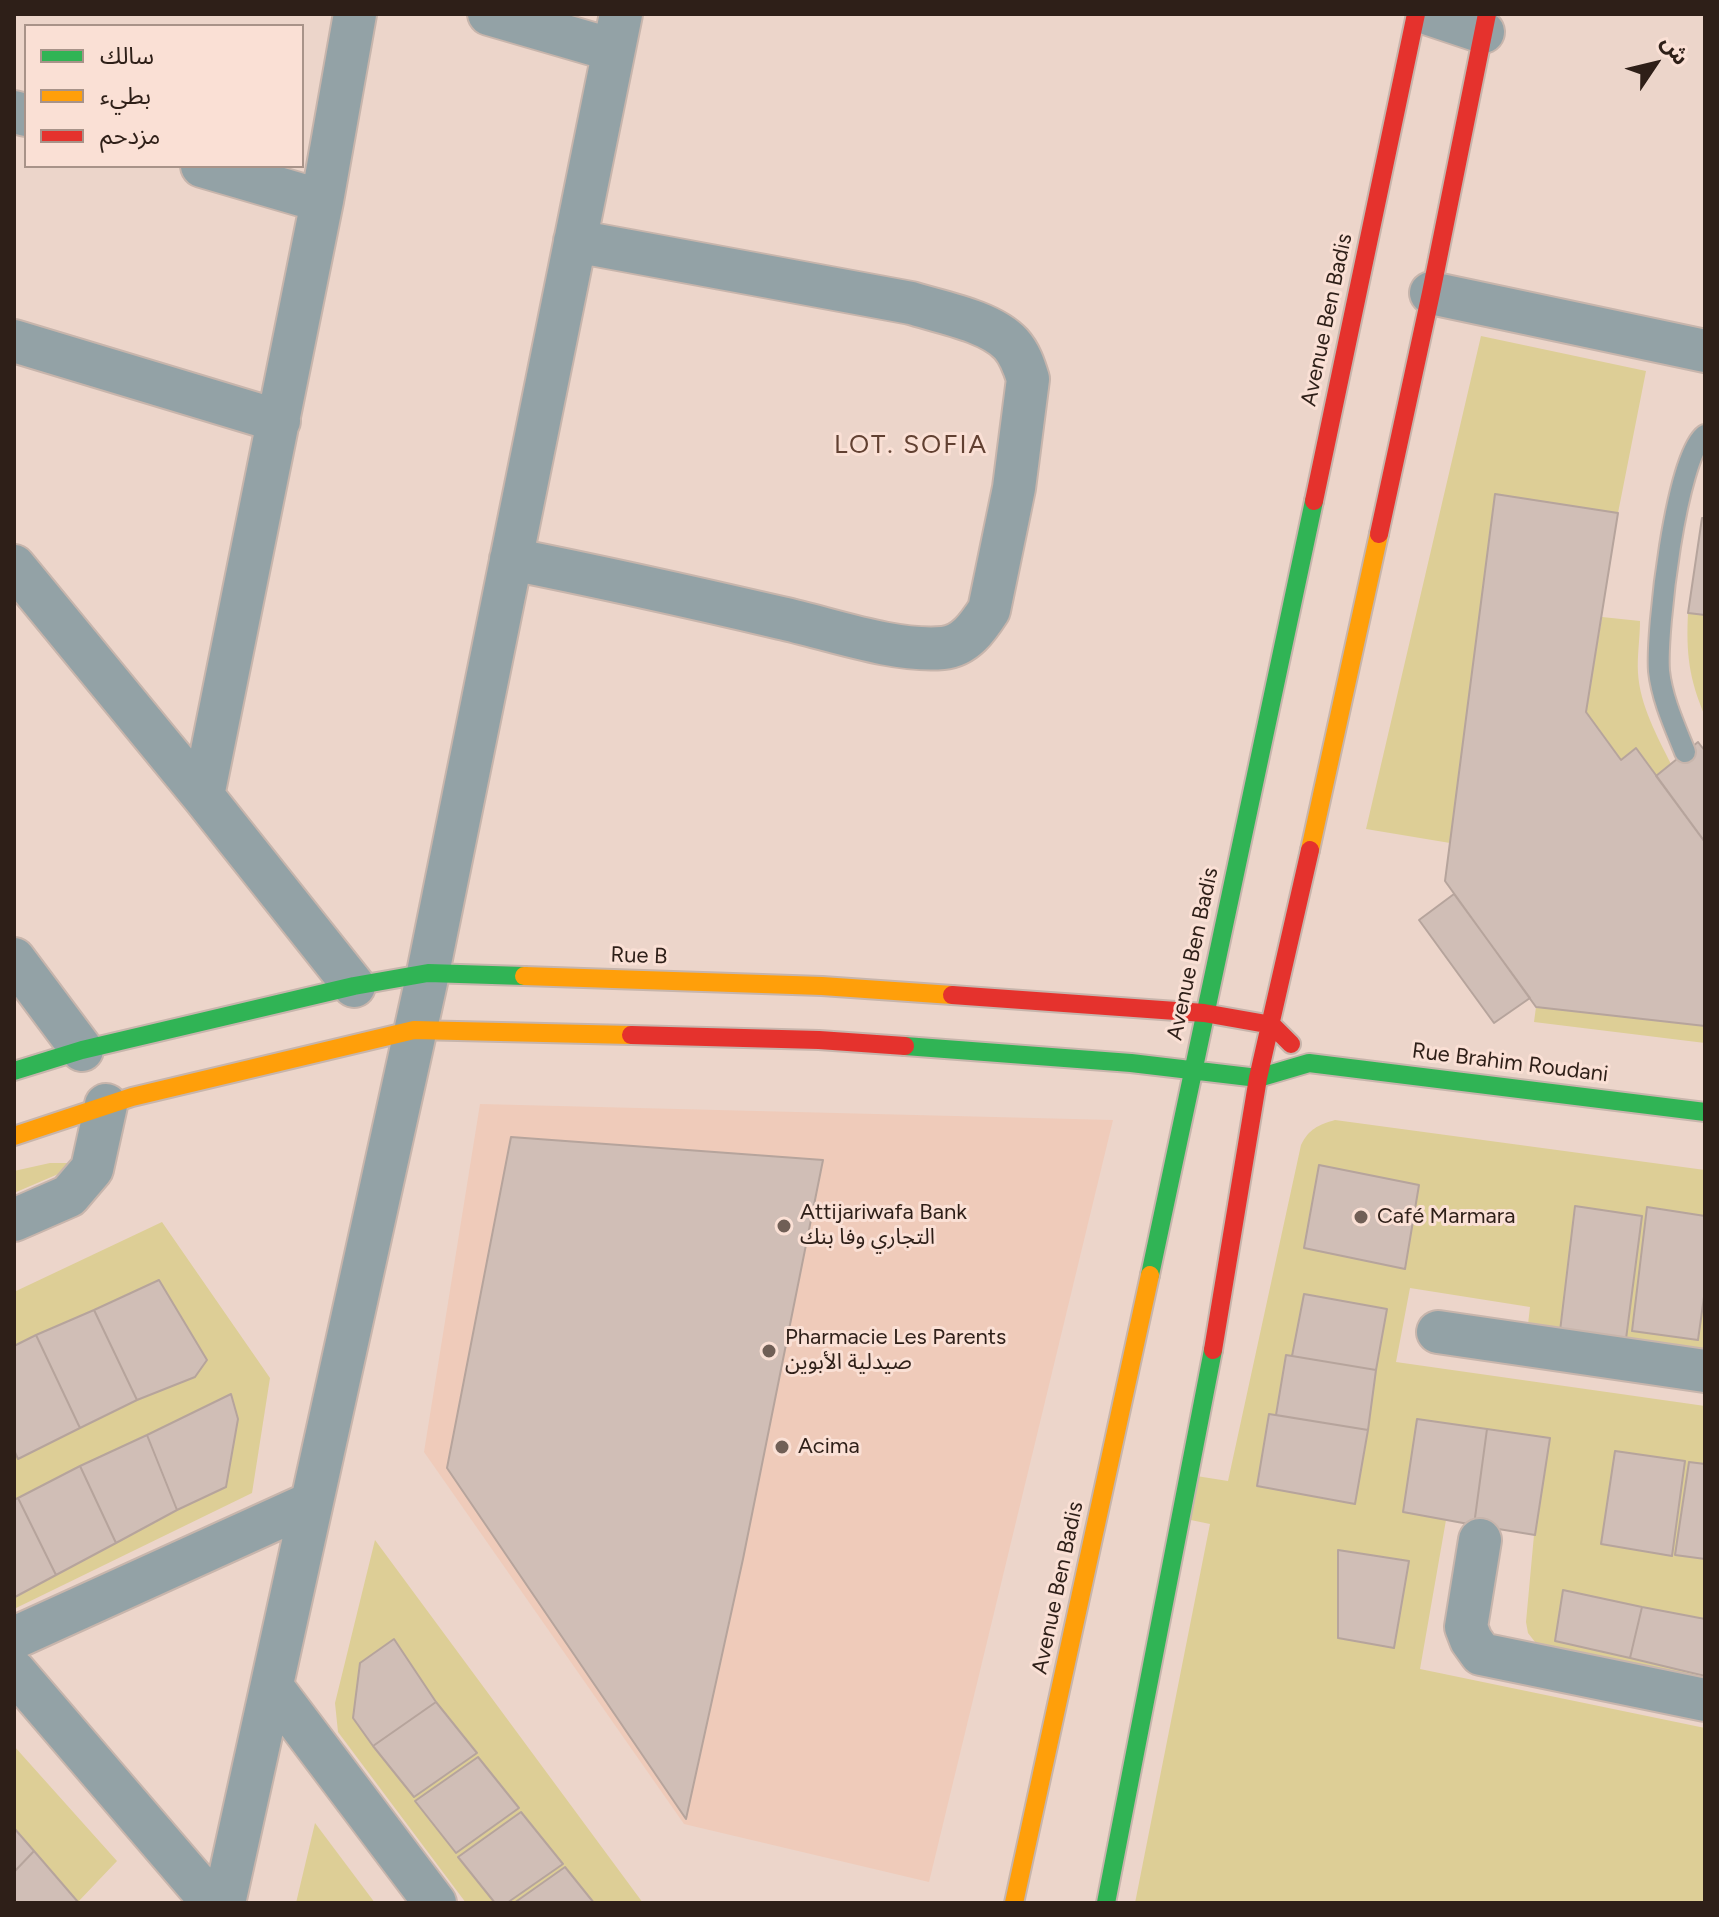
<!DOCTYPE html>
<meta charset="utf-8">
<style>
body{margin:0}
#map{position:relative;width:1719px;height:1917px;overflow:hidden;background:#ecd5ca;font-family:Figtree,"Noto Sans Arabic",sans-serif}
canvas{display:block}
.frame{position:absolute;inset:0;border:16px solid #2e1f18;pointer-events:none}
.legend{position:absolute;left:24px;top:24px;width:280px;height:144px;box-sizing:border-box;background:#fae0d5;border:2px solid #a89389;margin:0;padding:10px 14px;list-style:none;font-size:24px;color:#2e1f18}
.legend li{display:flex;align-items:center;gap:16px;height:40px}
.legend b{width:40px;border:2px solid #a89389}
.north{position:absolute;left:1615px;top:24px;width:80px;height:80px;-webkit-text-stroke:6px #fae0d5;paint-order:stroke;rotate:55deg;font-size:22px;font-weight:700;line-height:32px;text-align:center;color:#2e1f18}
.north::after{content:'';display:block;margin:auto;width:28px;height:36px;background:#2e1f18;clip-path:polygon(50% 0,100% 100%,50% 72%,0 100%)}
</style>
<div id="map">
<canvas width="1719" height="1917"></canvas>
<div class="frame"></div>
<ul class="legend">
<li><b style="height:10px;background:#30b455"></b>سالك</li>
<li><b style="height:10px;background:#ff9f0a"></b>بطيء</li>
<li><b style="height:10px;background:#e5322d"></b>مزدحم</li>
</ul>
<div class="north">ش</div>
</div>
<script>
const context = document.querySelector('canvas').getContext('2d');
context.lineJoin = 'round';
function fill(path, color) {
  context.fillStyle = color;
  context.fill(path, 'evenodd');
}
function stroke(path, color, width, dash) {
  context.strokeStyle = color;
  context.lineWidth = width;
  context.lineCap = dash ? 'butt' : 'round';
  context.setLineDash(dash || []);
  context.stroke(path);
}
function drawText(font, color, halo, rows, align = 'center') {
  context.font = font + ' Figtree,"Noto Sans Arabic",sans-serif';
  context.lineWidth = 6;
  context.setLineDash([]);
  context.textBaseline = 'middle';
  context.strokeStyle = halo;
  context.fillStyle = color;
  for (const [text, x, y, turn = 0] of rows) {
    context.save();
    context.translate(x, y);
    context.rotate((+turn || 0) * Math.PI / 180);
    context.textAlign = isNaN(turn) ? turn : align;
    if (halo) context.strokeText(text, 0, 0);
    context.fillText(text, 0, 0);
    context.restore();
  }
}
const built = new Path2D(`
 M 480,1104 L 1113,1120 L 929,1882 L 684,1824 L 424,1452 Z`);
const green = new Path2D(`
 M 1481,336 L 1646,371 L 1618,513 L 1495,495 L 1450,843 L 1366,829 Z
 M 1688,613 L 1705,615 L 1705,716 C 1689,679 1686,653 1688,613 Z
 M 1602,617 L 1640,621 C 1640,638 1637,656 1638,673 C 1640,705 1657,736 1671,764 L 1656,776 L 1636,748 L 1621,760 L 1586,712 Z
 M 1536,1007 L 1705,1026 L 1705,1043 L 1534,1022 Z
 M 1335,1120 L 1705,1170 L 1705,1357 L 1527,1333 L 1530,1307 L 1410,1288 L 1396,1362 L 1705,1406 L 1705,1685 L 1542,1651 L 1528,1633 L 1526,1622 L 1534,1535 L 1446,1520 L 1420,1669 L 1705,1728 L 1705,1903 L 1135,1903 L 1210,1524 L 1181,1518 L 1190,1475 L 1228,1481 L 1301,1145 C 1309,1129 1318,1125 1335,1120 Z
 M 50,1163 L 70,1163 L 63,1172 L 14,1193 L 14,1171 Z
 M 162,1222 L 270,1378 L 252,1493 L 14,1609 L 14,1292 Z
 M 375,1540 L 643,1903 L 466,1903 L 338,1732 L 335,1703 Z
 M 14,1746 L 117,1861 L 77,1903 L 14,1903 Z
 M 315,1823 L 375,1903 L 296,1903 Z`);
const building = new Path2D(`
 M 1495,494 L 1618,513 L 1586,712 L 1621,760 L 1636,748 L 1705,842 L 1705,1026 L 1536,1007 L 1445,881 Z
 M 1702,518 L 1705,518 L 1705,615 L 1688,613 Z
 M 1698,742 L 1705,751 L 1704,841 L 1656,776 Z
 M 1454,894 L 1530,998 L 1494,1023 L 1419,920 Z
 M 511,1137 L 823,1160 L 743,1559 L 686,1819 L 447,1468 Z
 M 1319,1165 L 1419,1185 L 1405,1269 L 1304,1248 Z
 M 1575,1206 L 1642,1216 L 1626,1339 L 1560,1331 Z
 M 1647,1207 L 1705,1216 L 1705,1290 L 1698,1340 L 1632,1331 Z
 M 159,1280 L 207,1360 L 195,1377 L 137,1400 L 94,1310 Z
 M 1304,1294 L 1387,1309 L 1376,1370 L 1292,1356 Z
 M 94,1310 L 137,1400 L 80,1428 L 36,1335 Z
 M 36,1335 L 80,1428 L 18,1459 L 14,1450 L 14,1346 Z
 M 1286,1355 L 1376,1370 L 1368,1430 L 1276,1415 Z
 M 231,1394 L 238,1419 L 226,1487 L 177,1510 L 147,1435 Z
 M 1269,1414 L 1368,1430 L 1355,1504 L 1257,1486 Z
 M 1417,1419 L 1487,1429 L 1474,1525 L 1403,1512 Z
 M 1487,1429 L 1550,1438 L 1535,1535 L 1474,1525 Z
 M 147,1435 L 177,1510 L 116,1543 L 80,1466 Z
 M 1615,1451 L 1685,1461 L 1672,1556 L 1601,1544 Z
 M 1689,1462 L 1705,1464 L 1705,1559 L 1675,1555 Z
 M 80,1466 L 116,1543 L 56,1575 L 18,1498 Z
 M 18,1498 L 56,1575 L 15,1597 L 14,1500 Z
 M 1338,1550 L 1409,1561 L 1394,1648 L 1338,1638 Z
 M 1563,1590 L 1642,1607 L 1630,1658 L 1555,1641 Z
 M 1642,1607 L 1705,1619 L 1705,1676 L 1630,1658 Z
 M 394,1639 L 436,1702 L 373,1746 L 353,1718 L 360,1663 Z
 M 436,1702 L 477,1753 L 414,1797 L 373,1746 Z
 M 478,1757 L 519,1808 L 456,1853 L 415,1801 Z
 M 521,1812 L 563,1864 L 507,1903 L 495,1903 L 458,1857 Z
 M 14,1828 L 34,1851 L 14,1872 Z
 M 34,1851 L 78,1902 L 77,1903 L 14,1903 L 14,1872 Z
 M 565,1867 L 594,1903 L 514,1903 Z`);
const lane = new Path2D(`
 M 1685,752 C 1675,727 1662,699 1659,671 C 1656,632 1676,456 1705,435`);
const street = new Path2D(`
 M 489,14 L 613,50
 M 1429,14 L 1483,32
 M 14,112 L 26,115
 M 202,166 L 322,201
 M 1431,293 L 1705,351
 M 14,341 L 279,421
 M 511,559 C 601,577 691,597 781,618 C 831,629 892,652 943,648 C 965,646 978,627 989,610 L 1014,488 L 1028,379 C 1024,366 1020,354 1011,344 C 990,321 940,312 911,303 L 575,241
 M 14,566 L 203,796 L 354,986
 M 203,796 L 322,201 L 355,14
 M 14,959 L 82,1050
 M 14,1220 L 69,1196 L 92,1169 L 106,1105
 M 1438,1332 L 1705,1371
 M 1480,1540 L 1466,1627 L 1471,1640 L 1481,1654 L 1705,1700
 M 14,1638 L 311,1503
 M 14,1671 L 213,1903
 M 272,1687 L 435,1903
 M 224,1903 L 428,973 L 621,14`);
const fast = new Path2D(`
 M 905,1046 L 1131,1063 L 1258,1078 L 1309,1063 L 1705,1112
 M 14,1071 L 82,1050 L 354,986 L 428,973 L 524,976
 M 1150,1275 L 1314,501
 M 1106,1903 L 1213,1350`);
const slow = new Path2D(`
 M 1310,850 L 1379,534
 M 524,976 L 822,986 L 952,995
 M 14,1136 L 132,1097 L 414,1030 L 631,1035
 M 1014,1903 L 1150,1275`);
const jam = new Path2D(`
 M 1314,501 L 1416,14
 M 1379,534 L 1431,293 L 1487,14
 M 952,995 L 1204,1013 L 1272,1025 L 1291,1044
 M 631,1035 L 819,1040 L 905,1046
 M 1213,1350 L 1258,1078 L 1310,850`);
const markers = [
 [1361,1217,8,"#705f56"],
 [784,1226,8,"#705f56"],
 [769,1351,8,"#705f56"],
 [782,1447,8,"#705f56"]
];
const streetNames = [
 ["Avenue Ben Badis",1327,320,-78],
 ["Avenue Ben Badis",1193,954,-78],
 ["Rue B",639,956,2],
 ["Rue Brahim Roudani",1510,1063,7],
 ["Avenue Ben Badis",1058,1588,-78]
];
const poiNames = [
 ["Attijariwafa Bank",800,1213],
 ["التجاري وفا بنك",800,1238],
 ["Café Marmara",1377,1217],
 ["Pharmacie Les Parents",785,1338],
 ["صيدلية الأبوين",785,1363],
 ["Acima",798,1447]
];
const quarterNames = [
 ["LOT. SOFIA",911,445]
];
fill(built, '#efcbba');
fill(green, '#ddce96');
fill(building, '#d0beb6');
stroke(building, '#b6a49c', 2);
stroke(lane, '#c7b5ac', 24);
stroke(street, '#c7b5ac', 46);
stroke(fast, '#c7b5ac', 22);
stroke(slow, '#c7b5ac', 22);
stroke(jam, '#c7b5ac', 22);
stroke(lane, '#93a2a6', 20);
stroke(street, '#93a2a6', 42);
stroke(fast, '#30b455', 18);
stroke(slow, '#ff9f0a', 18);
stroke(jam, '#e5322d', 18);
for (const [x, y, r, color] of markers) {
  const dot = new Path2D();
  dot.arc(x, y, r, 0, 2 * Math.PI);
  context.fillStyle = color;
  context.fill(dot);
  stroke(dot, '#fae0d5', 3);
}
drawText('22px', '#2e1f18', '#fae0d5', streetNames);
drawText('22px', '#2e1f18', '#fae0d5', poiNames, 'left');
context.letterSpacing = '2px';
drawText('26px', '#614031', '#fae0d5', quarterNames);
context.letterSpacing = '0px';
</script>
